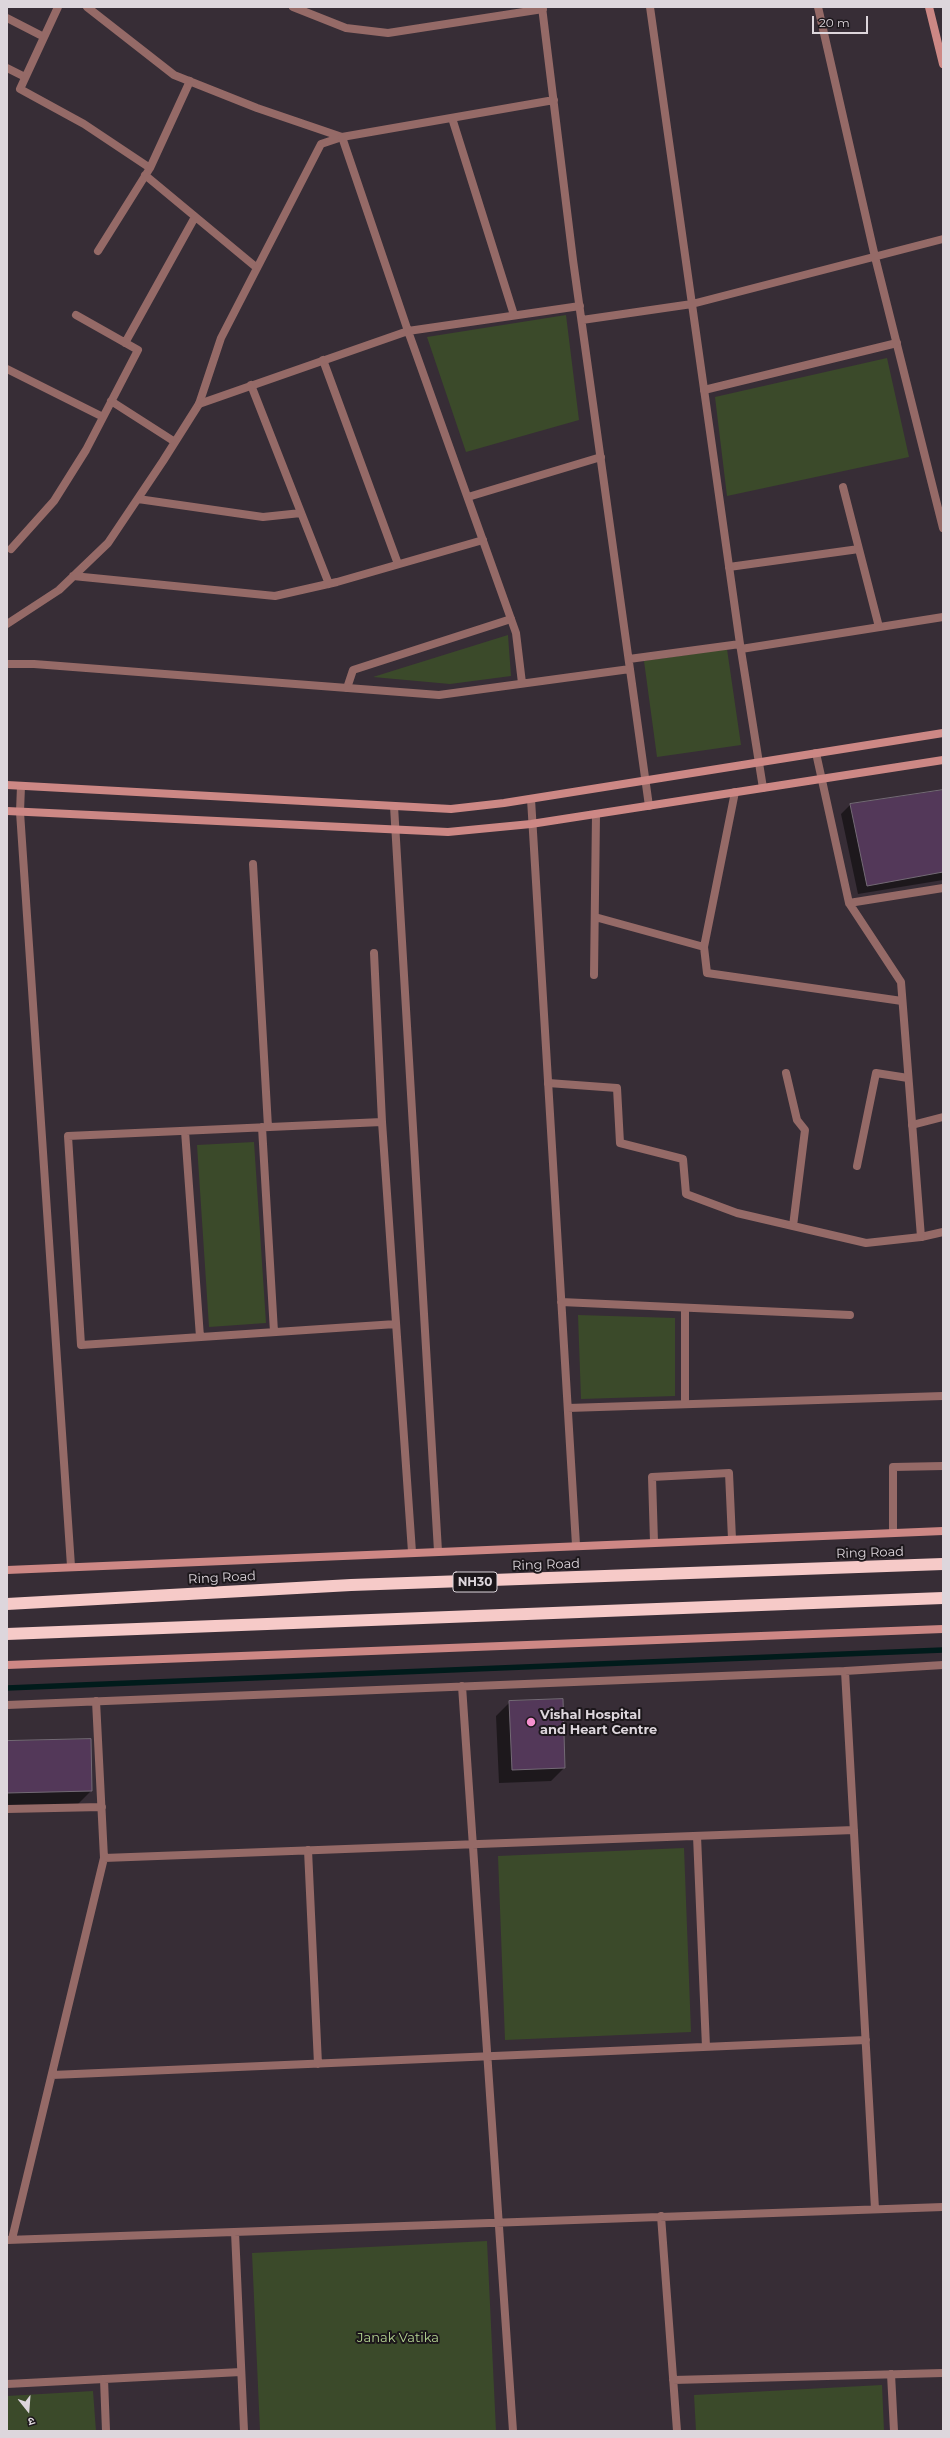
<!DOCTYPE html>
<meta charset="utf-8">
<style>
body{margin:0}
#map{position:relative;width:950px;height:2438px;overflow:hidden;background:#372d36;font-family:Montserrat,"Noto Sans Devanagari",sans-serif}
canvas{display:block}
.frame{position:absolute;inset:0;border:8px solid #ddd6dc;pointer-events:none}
.north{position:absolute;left:8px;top:2390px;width:40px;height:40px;-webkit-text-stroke:3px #1c171b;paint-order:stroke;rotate:163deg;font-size:11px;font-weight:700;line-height:16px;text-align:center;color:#ddd6dc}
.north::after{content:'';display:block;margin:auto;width:14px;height:18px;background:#ddd6dc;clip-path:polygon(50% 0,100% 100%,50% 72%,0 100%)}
.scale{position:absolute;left:812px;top:16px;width:56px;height:18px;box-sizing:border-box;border:2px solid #ddd6dc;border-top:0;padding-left:5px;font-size:12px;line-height:14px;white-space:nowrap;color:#ddd6dc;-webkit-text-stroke:3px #1c171b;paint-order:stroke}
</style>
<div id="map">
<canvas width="950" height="2438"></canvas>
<div class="frame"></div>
<div class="north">उ</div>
<div class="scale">20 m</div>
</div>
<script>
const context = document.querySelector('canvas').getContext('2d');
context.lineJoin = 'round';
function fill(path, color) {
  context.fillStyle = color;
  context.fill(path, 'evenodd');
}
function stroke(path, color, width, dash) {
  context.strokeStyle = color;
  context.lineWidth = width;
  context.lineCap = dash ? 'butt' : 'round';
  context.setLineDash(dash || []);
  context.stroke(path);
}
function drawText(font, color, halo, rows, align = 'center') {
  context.font = font + ' Montserrat,sans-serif';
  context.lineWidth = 4;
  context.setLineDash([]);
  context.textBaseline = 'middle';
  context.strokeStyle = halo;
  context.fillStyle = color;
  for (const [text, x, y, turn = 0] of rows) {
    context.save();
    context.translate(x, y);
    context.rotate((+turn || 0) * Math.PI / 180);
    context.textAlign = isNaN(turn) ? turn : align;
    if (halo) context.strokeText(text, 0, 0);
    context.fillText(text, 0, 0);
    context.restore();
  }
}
const green = new Path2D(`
 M 566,315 L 579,420 L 466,452 L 427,337 Z
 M 887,358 L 909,457 L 727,496 L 715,397 Z
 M 508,635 L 511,676 L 450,684 L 373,677 Z
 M 727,649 L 741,745 L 657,757 L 644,661 Z
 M 254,1142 L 266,1323 L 209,1327 L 197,1145 Z
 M 578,1315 L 675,1318 L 675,1396 L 581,1399 Z
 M 684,1848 L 691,2032 L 505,2040 L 498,1856 Z
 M 487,2241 L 496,2431 L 260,2431 L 252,2253 Z
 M 882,2385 L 884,2431 L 696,2431 L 694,2395 Z
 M 93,2391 L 96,2431 L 7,2431 L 7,2396 Z`);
const shadow = new Path2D(`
 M 943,790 L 943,880 L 858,894 L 841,814 L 850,805 Z
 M 510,1702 L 564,1768 L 551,1781 L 499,1783 L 496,1716 Z
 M 7,1742 L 91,1791 L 74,1808 L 7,1810 Z`);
const stream = new Path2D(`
 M 7,1688 L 943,1650`);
const building = new Path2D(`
 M 943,790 L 943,872 L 867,886 L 850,804 Z
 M 563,1699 L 565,1768 L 512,1770 L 509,1701 Z
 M 91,1739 L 92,1791 L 7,1793 L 7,1741 Z`);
const lane = new Path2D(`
 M 58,7 L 20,89 L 84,124 L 150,168
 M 87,7 L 174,75 L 257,108 L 342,137
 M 7,18 L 44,37
 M 7,68 L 25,77
 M 452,118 L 514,315
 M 145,175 L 257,268
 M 98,251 L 150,168 L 190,81
 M 125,343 L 195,217
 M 323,360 L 398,564
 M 7,369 L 103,417
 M 251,385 L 329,584
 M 704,390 L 897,343
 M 111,401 L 175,442
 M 843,487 L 879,627
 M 468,497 L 601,457
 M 138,499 L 263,517 L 301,513
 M 11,549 L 54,501 L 86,450 L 138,350 L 76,315
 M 729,567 L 859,549
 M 73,576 L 275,596 L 337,582 L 483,540
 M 7,624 L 59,590 L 108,543 L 163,461 L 199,404 L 221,338 L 321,144 L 342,137
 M 347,688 L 353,670 L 511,619
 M 735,792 L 704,947 L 707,973 L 902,1001
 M 253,864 L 268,1127
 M 595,917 L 704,947
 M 374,953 L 382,1122 L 412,1552
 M 594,975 L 596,814
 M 786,1073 L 797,1120 L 805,1130 L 793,1226
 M 548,1083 L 617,1088 L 620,1143 L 683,1159 L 686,1194 L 737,1213 L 866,1243 L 921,1237 L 943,1232
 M 382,1122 L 68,1136 L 81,1345 L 396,1324
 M 912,1125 L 943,1117
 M 262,1127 L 274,1332
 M 185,1131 L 200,1337
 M 857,1166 L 876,1073 L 908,1078
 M 685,1308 L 685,1404
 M 893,1533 L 893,1467 L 943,1466
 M 654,1542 L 652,1477 L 729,1473 L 732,1539`);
const street = new Path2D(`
 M 293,7 L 346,28 L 388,33 L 543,9
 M 542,7 L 573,260 L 649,806
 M 650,7 L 740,644 L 763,788
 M 818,7 L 875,257 L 943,528
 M 582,320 L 692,304 L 943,239
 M 199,404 L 408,331 L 580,306
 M 741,649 L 943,617
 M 629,659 L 740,644
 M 7,664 L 34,664 L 439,695 L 630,669
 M 522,683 L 516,633 L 408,331 L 342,137 L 554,100
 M 816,753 L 849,903 L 901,982 L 921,1237
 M 21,786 L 20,812 L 71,1566
 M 531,799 L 576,1545
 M 394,806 L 438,1551
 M 849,903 L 943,888
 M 561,1302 L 850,1315
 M 568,1408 L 943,1396
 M 845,1671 L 875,2209
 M 462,1686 L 513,2431
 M 7,1705 L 845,1671 L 943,1665
 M 7,1809 L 102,1807
 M 697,1836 L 706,2047
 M 308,1850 L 318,2064
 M 104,1858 L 854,1830
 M 52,2075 L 866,2040
 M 661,2216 L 677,2431
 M 235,2232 L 244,2431
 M 12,2239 L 104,1858 L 96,1701
 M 7,2240 L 943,2207
 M 891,2374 L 894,2431
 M 104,2379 L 106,2431
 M 673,2380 L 943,2373
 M 7,2384 L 241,2372`);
const secondary = new Path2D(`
 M 929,7 L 943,64
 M 7,785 L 451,809 L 504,803 L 943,733
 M 7,811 L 448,832 L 531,824 L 943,760
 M 7,1570 L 943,1531
 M 7,1665 L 943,1629`);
const highway = new Path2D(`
 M 7,1604 L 351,1585 L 943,1564
 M 7,1634 L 943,1598`);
const markers = [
 [531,1722,5,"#f690cf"]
];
const shields = [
 [475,1582,44]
];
const shieldNames = [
 ["NH30",475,1582]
];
const streetNames = [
 ["Ring Road",870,1553,-2],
 ["Ring Road",546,1565,-2],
 ["Ring Road",222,1578,-3]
];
const poiNames = [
 ["Vishal Hospital",540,1715],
 ["and Heart Centre",540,1730]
];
const parkNames = [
 ["Janak Vatika",398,2338]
];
fill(green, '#3b4a2a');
fill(shadow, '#0007');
stroke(stream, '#001b1b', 5.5);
fill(building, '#533859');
stroke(building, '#736a75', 1);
stroke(lane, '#956a67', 8);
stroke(street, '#956a67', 8);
stroke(secondary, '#cd8885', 8);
stroke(highway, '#f6cac8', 12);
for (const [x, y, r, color] of markers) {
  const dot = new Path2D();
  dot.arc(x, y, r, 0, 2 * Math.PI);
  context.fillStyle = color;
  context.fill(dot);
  stroke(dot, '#1c171b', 1.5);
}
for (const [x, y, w] of shields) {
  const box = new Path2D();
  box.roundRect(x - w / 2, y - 10, w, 20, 3);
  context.fillStyle = '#1c171b';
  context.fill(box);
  stroke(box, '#ddd6dc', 1);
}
drawText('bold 12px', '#ddd6dc', null, shieldNames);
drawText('13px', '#ddd6dc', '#1c171b', streetNames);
drawText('bold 13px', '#ddd6dc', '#1c171b', poiNames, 'left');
drawText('13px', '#b6d593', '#1c171b', parkNames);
</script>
